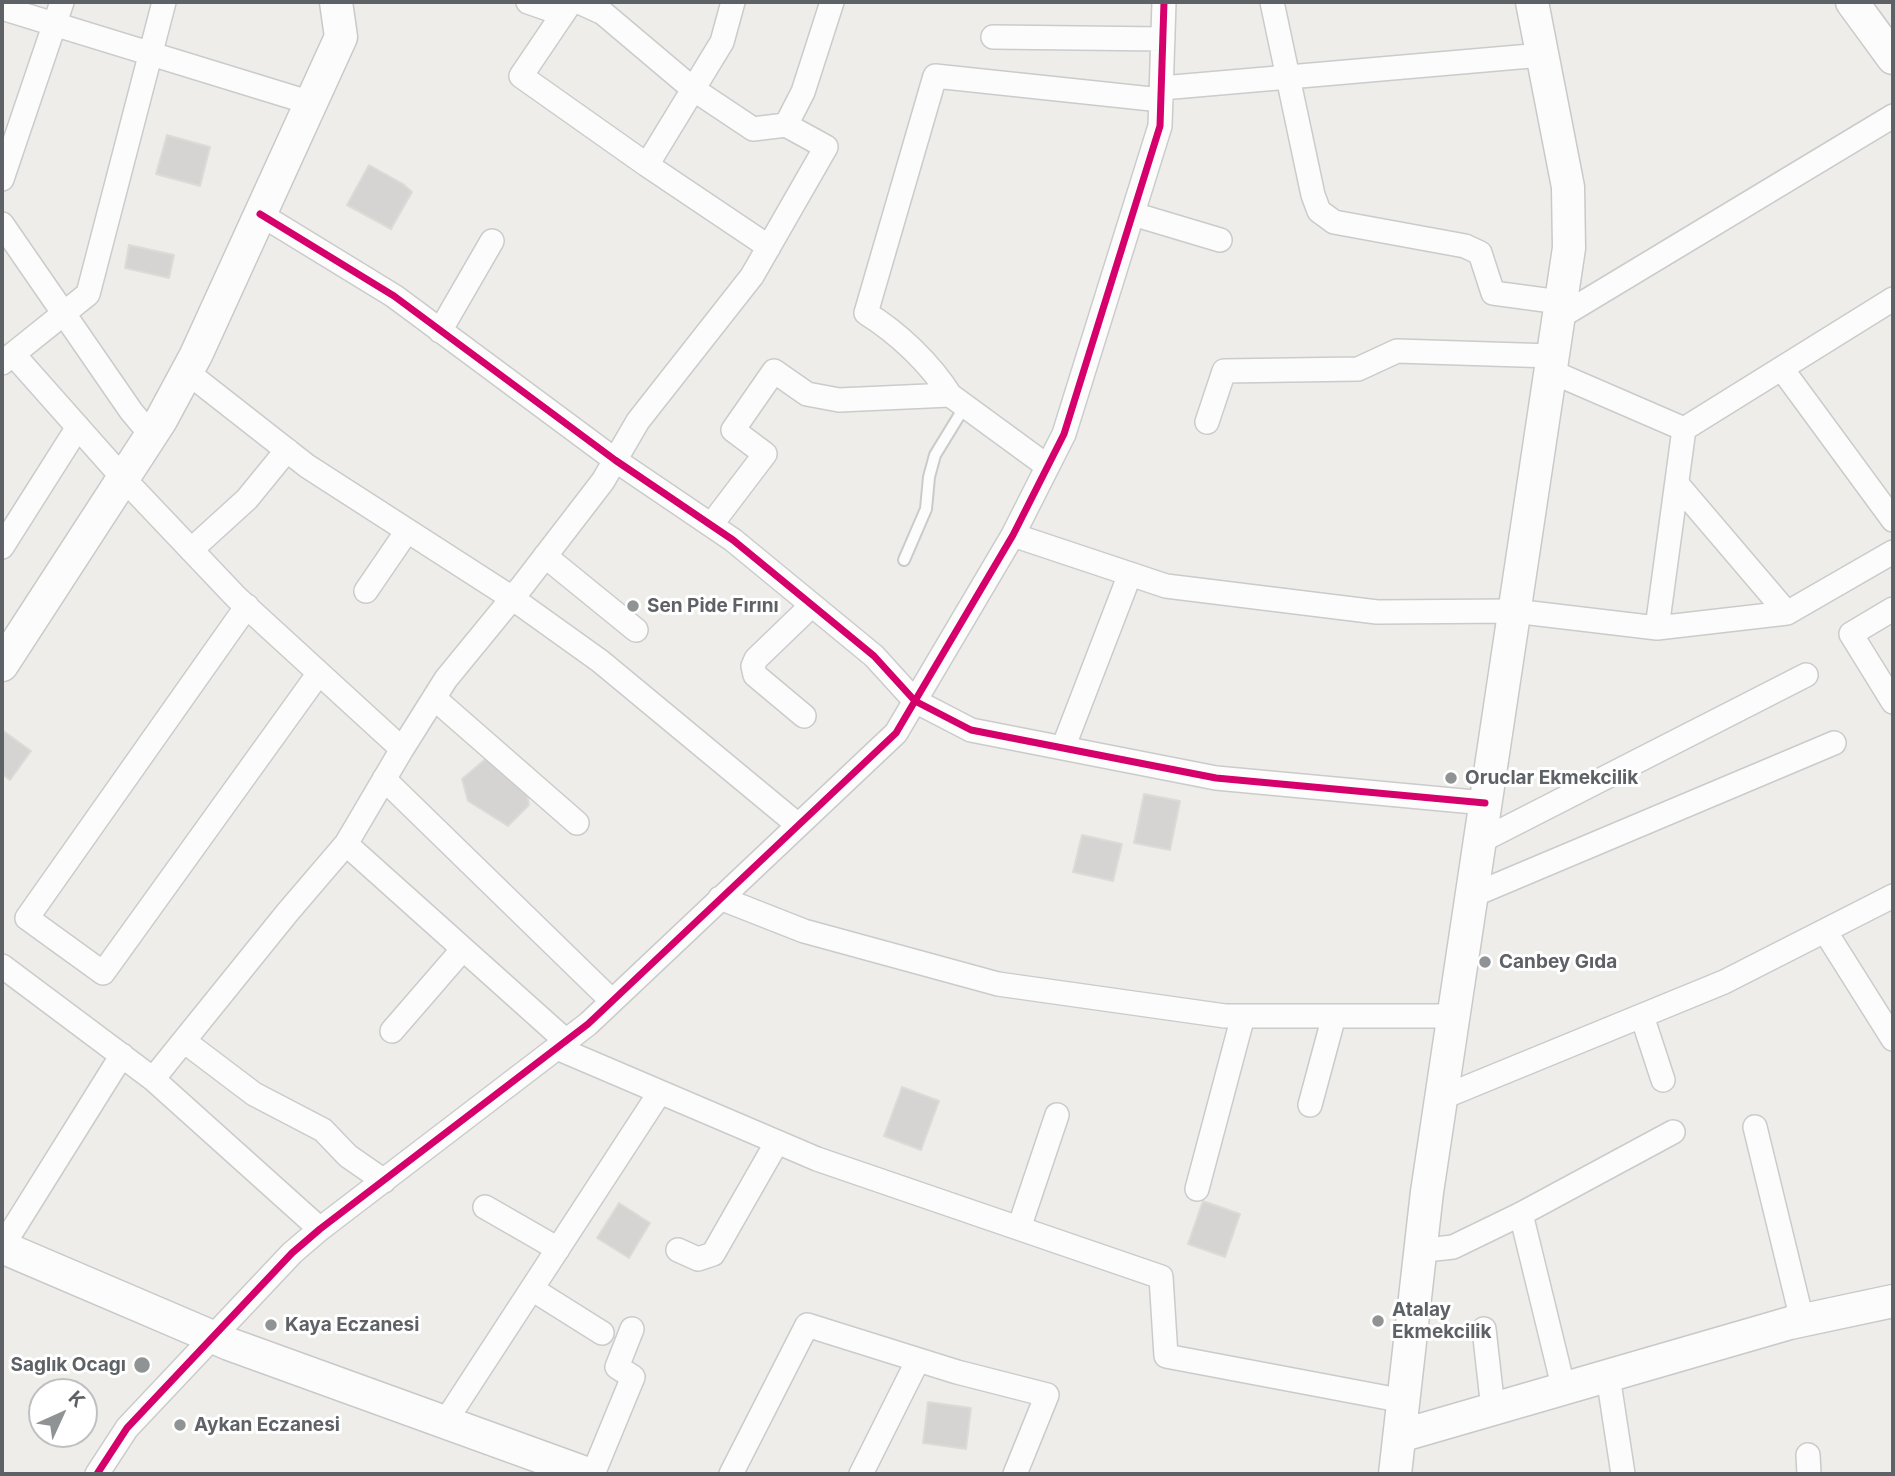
<!DOCTYPE html>
<meta charset="utf-8">
<style>
body{margin:0}
#map{position:relative;width:1895px;height:1476px;overflow:hidden;background:#eeede9;font-family:Inter,sans-serif}
canvas{display:block}
.frame{position:absolute;inset:0;border:4px solid #5e6266;pointer-events:none}
.north{position:absolute;left:28px;top:1378px;width:70px;height:70px;box-sizing:border-box;background:#fff;border:2px solid #bfc0c2;border-radius:50%;rotate:45deg;font-size:19px;font-weight:700;line-height:28px;text-align:center;color:#5e6266}
.north::after{content:'';display:block;margin:auto;width:24px;height:32px;background:#909394;clip-path:polygon(50% 0,100% 100%,50% 72%,0 100%)}
</style>
<div id="map">
<canvas width="1895" height="1476"></canvas>
<div class="frame"></div>
<div class="north">K</div>
</div>
<script>
const context = document.querySelector('canvas').getContext('2d');
context.lineJoin = 'round';
function fill(path, color) {
  context.fillStyle = color;
  context.fill(path, 'evenodd');
}
function stroke(path, color, width, dash) {
  context.strokeStyle = color;
  context.lineWidth = width;
  context.lineCap = dash ? 'butt' : 'round';
  context.setLineDash(dash || []);
  context.stroke(path);
}
function drawText(font, color, halo, rows, align = 'center') {
  context.font = font + ' Inter,sans-serif';
  context.lineWidth = 6;
  context.setLineDash([]);
  context.textBaseline = 'middle';
  context.strokeStyle = halo;
  context.fillStyle = color;
  for (const [text, x, y, turn = 0] of rows) {
    context.save();
    context.translate(x, y);
    context.rotate((+turn || 0) * Math.PI / 180);
    context.textAlign = isNaN(turn) ? turn : align;
    if (halo) context.strokeText(text, 0, 0);
    context.fillText(text, 0, 0);
    context.restore();
  }
}
const building = new Path2D(`
 M 167,135 L 210,147 L 200,186 L 156,174 Z
 M 369,165 L 403,184 L 412,192 L 391,229 L 347,205 Z
 M 129,245 L 174,255 L 169,278 L 125,268 Z
 M 2,730 L 31,751 L 10,780 L 2,774 Z
 M 489,756 L 524,778 L 529,805 L 508,826 L 468,801 L 462,779 Z
 M 1144,794 L 1180,801 L 1170,850 L 1134,843 Z
 M 1082,835 L 1122,844 L 1113,881 L 1073,872 Z
 M 902,1087 L 939,1101 L 921,1150 L 884,1136 Z
 M 1203,1201 L 1240,1214 L 1225,1257 L 1188,1244 Z
 M 619,1203 L 650,1223 L 629,1258 L 597,1238 Z
 M 928,1402 L 971,1408 L 966,1449 L 923,1443 Z`);
const lane = new Path2D(`
 M 904,560 L 926,509 L 929,477 L 935,455 L 965,406`);
const street = new Path2D(`
 M 528,2 L 563,14
 M 571,2 L 521,76 L 647,165 L 769,247
 M 579,2 L 603,13 L 693,89 L 753,129 L 786,125
 M 1272,2 L 1313,195 L 1319,211 L 1334,222 L 1465,246 L 1480,253 L 1493,293 L 1560,302
 M 2,8 L 311,103
 M 993,37 L 1163,39
 M 1162,88 L 1542,55
 M 647,165 L 722,42 L 733,2
 M 2,179 L 62,2
 M 260,214 L 394,296 L 615,460 L 733,540 L 874,656 L 915,701 L 971,730 L 1216,778 L 1485,803
 M 1133,214 L 1220,240
 M 2,224 L 131,411 L 151,435
 M 1558,318 L 1893,116
 M 440,331 L 492,241
 M 13,354 L 123,478 L 236,597 L 402,749 L 346,844
 M 2,363 L 88,294 L 164,2
 M 1782,369 L 1893,520
 M 1550,371 L 1684,429 L 1893,299
 M 187,372 L 307,466 L 512,598 L 600,661 L 798,825
 M 950,395 C 930,363 898,333 866,313 L 935,76 L 1161,100
 M 1207,422 L 1224,371 L 1358,369 L 1397,351 L 1552,356
 M 1677,484 L 1787,613
 M 711,525 L 765,454 L 733,430 L 774,371 L 807,394 L 839,400 L 950,395 L 1047,466
 M 1013,535 L 1166,586 L 1377,612 L 1514,611 L 1657,628 L 1787,613 L 1893,552
 M 2,547 L 78,427
 M 191,550 L 247,499 L 287,450
 M 545,556 L 636,630
 M 366,591 L 407,531
 M 247,606 L 27,918 L 103,973 L 319,673
 M 1893,609 L 1851,634 L 1893,702
 M 1657,628 L 1684,429
 M 434,698 L 577,823
 M 804,716 L 755,675 L 753,666 L 756,659 L 812,605
 M 1063,748 L 1130,574
 M 402,749 L 446,679 L 523,585 L 603,481 L 638,421 L 752,276 L 826,147 L 786,125 L 803,92 L 832,2
 M 384,779 L 612,1001
 M 1479,842 L 1806,675
 M 1471,896 L 1834,743
 M 720,898 L 804,931 L 998,984 L 1225,1016 L 1453,1016
 M 1825,931 L 1893,1039
 M 2,966 L 153,1079 L 320,1229
 M 1642,1016 L 1663,1080
 M 392,1031 L 463,949
 M 184,1041 L 254,1094 L 323,1130 L 348,1156 L 384,1181
 M 557,1048 L 817,1159 L 1161,1277 L 1166,1356 L 1404,1401
 M 153,1079 L 287,913 L 346,844 L 566,1041
 M 1441,1098 L 1724,982 L 1893,896
 M 1310,1105 L 1334,1016
 M 1755,1127 L 1802,1320
 M 1197,1189 L 1243,1016
 M 485,1207 L 558,1249
 M 1521,1214 L 1564,1390
 M 1019,1228 L 1057,1115
 M 2,1247 L 122,1055
 M 1421,1247 L 1435,1249 L 1453,1247 L 1521,1214 L 1673,1132
 M 678,1250 L 698,1259 L 713,1254 L 777,1142
 M 532,1289 L 602,1333
 M 1484,1329 L 1493,1409
 M 1608,1376 L 1623,1474
 M 445,1422 L 660,1092
 M 1808,1455 L 1809,1474
 M 97,1474 L 127,1428 L 292,1253 L 320,1229 L 588,1024 L 896,733 L 1013,535 L 1064,434 L 1160,126 L 1164,2
 M 593,1474 L 633,1377 L 617,1367 L 632,1329
 M 731,1474 L 807,1325 L 957,1372 L 1047,1395 L 1015,1474
 M 861,1474 L 918,1360`);
const secondary = new Path2D(`
 M 1852,2 L 1893,58
 M 2,665 L 161,420 L 196,355 L 341,37 L 336,2
 M 2,1247 L 229,1344 L 588,1474
 M 1400,1436 L 1790,1323 L 1893,1301
 M 1395,1474 L 1427,1192 L 1569,248 L 1568,187 L 1532,2`);
const cycleway = new Path2D(`
 M 260,214 L 394,296 L 615,460 L 733,540 L 874,656 L 915,701 L 971,730 L 1216,778 L 1485,803
 M 97,1474 L 127,1428 L 292,1253 L 320,1229 L 588,1024 L 896,733 L 1013,535 L 1064,434 L 1160,126 L 1164,2`);
const markers = [
 [633,606,7,"#909394"],
 [1451,778,7,"#909394"],
 [1485,962,7,"#909394"],
 [1378,1321,7,"#909394"],
 [271,1325,7,"#909394"],
 [142,1365,9,"#909394"],
 [180,1425,7,"#909394"]
];
const poiNames = [
 ["Sen Pide Fırını",647,606],
 ["Oruclar Ekmekcilik",1465,778],
 ["Canbey Gıda",1499,962],
 ["Atalay",1392,1310],
 ["Ekmekcilik",1392,1332],
 ["Kaya Eczanesi",285,1325],
 ["Saglık Ocagı",126,1365,"right"],
 ["Aykan Eczanesi",194,1425]
];
fill(building, '#d5d4d2');
stroke(building, '#dddbd8', 2);
stroke(lane, '#cacbcb', 14);
stroke(street, '#cacbcb', 26);
stroke(secondary, '#c9c9c9', 35);
stroke(lane, '#fcfcfc', 10);
stroke(street, '#fcfcfc', 23);
stroke(secondary, '#fcfcfc', 32);
stroke(cycleway, '#d6006c', 7);
for (const [x, y, r, color] of markers) {
  const dot = new Path2D();
  dot.arc(x, y, r, 0, 2 * Math.PI);
  context.fillStyle = color;
  context.fill(dot);
  stroke(dot, '#fff', 2.5);
}
drawText('bold 19px', '#5e6266', '#fff', poiNames, 'left');
</script>
